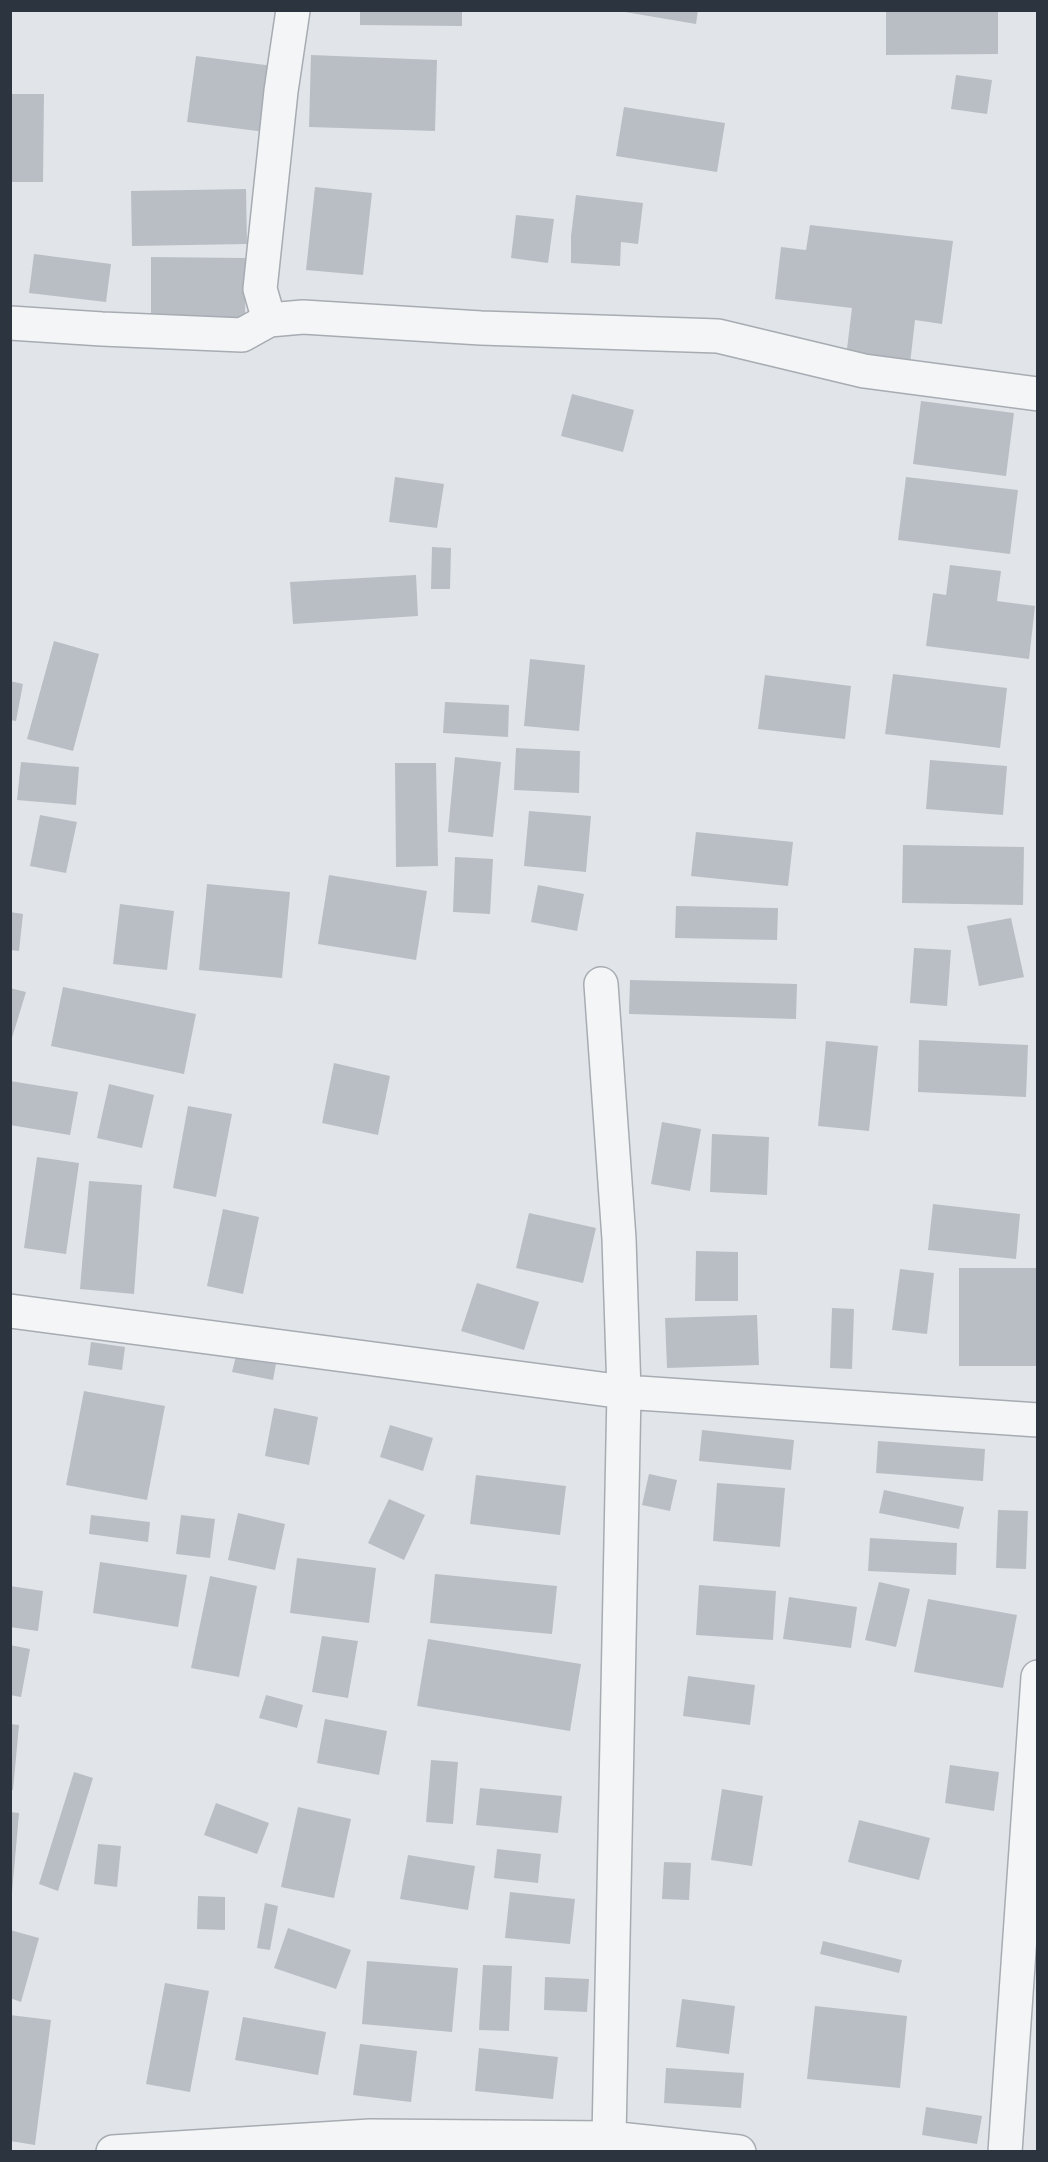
<!DOCTYPE html>
<style>
body{margin:0}
#map{position:relative;width:1048px;height:2162px;overflow:hidden;background:#e1e5e9;font-family:"Exo 2",sans-serif}
canvas{display:block}
.frame{position:absolute;inset:0;border:12px solid #2b343f;pointer-events:none}
</style>
<div id="map">
<canvas width="1048" height="2162"></canvas>
<div class="frame"></div>
</div>
<script>
const context = document.querySelector('canvas').getContext('2d');
context.lineJoin = 'round';
function fill(path, color) {
  context.fillStyle = color;
  context.fill(path, 'evenodd');
}
function stroke(path, color, width, dash) {
  context.strokeStyle = color;
  context.lineWidth = width;
  context.lineCap = dash ? 'butt' : 'round';
  context.setLineDash(dash || []);
  context.stroke(path);
}
const building = new Path2D(`
 M 360,10 L 462,10 L 462,26 L 360,25 Z
 M 613,10 L 698,10 L 696,24 Z
 M 886,10 L 998,10 L 998,54 L 886,55 Z
 M 311,55 L 437,60 L 435,131 L 309,127 Z
 M 196,56 L 273,66 L 265,132 L 187,122 Z
 M 956,75 L 992,80 L 987,114 L 951,109 Z
 M 10,94 L 44,94 L 43,182 L 10,182 Z
 M 624,107 L 725,123 L 717,172 L 616,156 Z
 M 315,187 L 372,193 L 363,275 L 306,270 Z
 M 246,189 L 247,244 L 132,246 L 131,191 Z
 M 576,195 L 643,203 L 638,244 L 621,242 L 620,266 L 571,263 L 571,236 Z
 M 516,215 L 554,219 L 548,263 L 511,258 Z
 M 810,225 L 953,241 L 942,324 L 915,320 L 910,364 L 846,357 L 852,308 L 775,299 L 781,247 L 806,250 Z
 M 34,254 L 111,264 L 106,302 L 29,293 Z
 M 151,257 L 246,258 L 245,317 L 151,317 Z
 M 572,394 L 634,410 L 623,452 L 561,436 Z
 M 921,401 L 1014,413 L 1006,476 L 913,464 Z
 M 395,477 L 444,484 L 437,528 L 389,522 Z
 M 906,477 L 1018,490 L 1010,554 L 898,540 Z
 M 432,547 L 451,548 L 450,589 L 431,589 Z
 M 950,565 L 1001,571 L 997,601 L 1035,606 L 1029,659 L 926,646 L 933,593 L 946,595 Z
 M 416,575 L 418,616 L 293,624 L 290,582 Z
 M 54,641 L 99,654 L 73,751 L 27,739 Z
 M 530,659 L 585,665 L 579,731 L 524,726 Z
 M 893,674 L 1007,688 L 1000,748 L 885,734 Z
 M 765,675 L 851,686 L 845,739 L 758,729 Z
 M 10,681 L 23,684 L 16,721 L 10,720 Z
 M 445,702 L 509,705 L 508,737 L 443,733 Z
 M 516,748 L 580,751 L 579,793 L 514,790 Z
 M 455,757 L 501,762 L 493,837 L 448,832 Z
 M 930,760 L 1007,766 L 1003,815 L 926,809 Z
 M 21,762 L 79,767 L 76,805 L 17,800 Z
 M 395,763 L 436,763 L 438,866 L 396,867 Z
 M 529,811 L 591,816 L 586,872 L 524,866 Z
 M 40,815 L 77,822 L 66,873 L 30,866 Z
 M 696,832 L 793,842 L 788,886 L 691,876 Z
 M 903,845 L 1024,847 L 1023,905 L 902,903 Z
 M 455,857 L 493,859 L 490,914 L 453,912 Z
 M 329,875 L 427,891 L 416,960 L 318,944 Z
 M 207,884 L 290,892 L 282,978 L 199,970 Z
 M 538,885 L 584,894 L 577,931 L 531,922 Z
 M 120,904 L 174,911 L 167,970 L 113,964 Z
 M 676,906 L 778,908 L 777,940 L 675,938 Z
 M 10,912 L 23,914 L 19,951 L 10,950 Z
 M 1011,918 L 1024,977 L 979,986 L 967,926 Z
 M 914,948 L 951,950 L 947,1006 L 910,1003 Z
 M 630,980 L 797,984 L 796,1019 L 629,1014 Z
 M 63,987 L 196,1014 L 184,1074 L 51,1046 Z
 M 10,988 L 26,992 L 11,1041 L 10,1041 Z
 M 919,1040 L 1028,1045 L 1026,1097 L 918,1092 Z
 M 826,1041 L 878,1046 L 869,1131 L 818,1126 Z
 M 334,1063 L 390,1076 L 378,1135 L 322,1123 Z
 M 10,1081 L 78,1092 L 70,1135 L 10,1125 Z
 M 109,1084 L 154,1095 L 142,1148 L 97,1138 Z
 M 188,1106 L 232,1114 L 216,1197 L 173,1188 Z
 M 662,1122 L 701,1129 L 690,1191 L 651,1184 Z
 M 712,1134 L 769,1137 L 767,1195 L 710,1192 Z
 M 37,1157 L 79,1163 L 66,1254 L 24,1248 Z
 M 89,1181 L 142,1185 L 134,1294 L 80,1289 Z
 M 933,1204 L 1020,1214 L 1016,1259 L 928,1250 Z
 M 223,1209 L 259,1217 L 243,1294 L 207,1286 Z
 M 529,1213 L 596,1228 L 583,1283 L 516,1268 Z
 M 696,1251 L 738,1252 L 738,1301 L 695,1301 Z
 M 959,1268 L 1038,1268 L 1038,1366 L 959,1366 Z
 M 900,1269 L 934,1273 L 927,1334 L 892,1330 Z
 M 477,1283 L 539,1302 L 524,1350 L 461,1331 Z
 M 832,1308 L 854,1309 L 852,1369 L 830,1368 Z
 M 757,1315 L 759,1365 L 667,1368 L 665,1318 Z
 M 91,1342 L 125,1347 L 122,1370 L 88,1365 Z
 M 236,1356 L 276,1364 L 273,1380 L 232,1372 Z
 M 84,1391 L 165,1406 L 147,1500 L 66,1485 Z
 M 274,1408 L 318,1417 L 309,1465 L 265,1456 Z
 M 390,1425 L 433,1438 L 423,1471 L 380,1457 Z
 M 702,1430 L 794,1440 L 791,1470 L 699,1461 Z
 M 878,1441 L 985,1449 L 983,1481 L 876,1473 Z
 M 649,1474 L 677,1480 L 670,1511 L 642,1505 Z
 M 476,1475 L 566,1486 L 560,1535 L 470,1524 Z
 M 717,1483 L 785,1488 L 780,1547 L 713,1541 Z
 M 884,1490 L 964,1507 L 959,1529 L 879,1513 Z
 M 389,1499 L 425,1515 L 404,1560 L 368,1543 Z
 M 998,1510 L 1028,1511 L 1026,1569 L 996,1568 Z
 M 238,1513 L 285,1524 L 275,1570 L 228,1560 Z
 M 91,1515 L 150,1522 L 148,1542 L 89,1534 Z
 M 181,1515 L 215,1519 L 210,1558 L 176,1554 Z
 M 870,1538 L 957,1543 L 956,1575 L 868,1571 Z
 M 297,1558 L 376,1568 L 369,1623 L 290,1613 Z
 M 100,1562 L 187,1575 L 178,1627 L 93,1613 Z
 M 435,1574 L 557,1586 L 552,1634 L 430,1623 Z
 M 210,1576 L 257,1586 L 239,1677 L 191,1668 Z
 M 879,1582 L 910,1589 L 896,1647 L 865,1640 Z
 M 699,1585 L 776,1591 L 773,1640 L 696,1635 Z
 M 10,1586 L 43,1591 L 38,1631 L 10,1627 Z
 M 789,1597 L 857,1607 L 851,1648 L 783,1639 Z
 M 928,1599 L 1017,1615 L 1003,1688 L 914,1672 Z
 M 322,1636 L 358,1641 L 348,1698 L 312,1692 Z
 M 428,1639 L 581,1664 L 570,1731 L 417,1706 Z
 M 10,1645 L 30,1649 L 21,1697 L 10,1695 Z
 M 688,1676 L 755,1685 L 750,1725 L 683,1716 Z
 M 266,1695 L 303,1705 L 297,1728 L 259,1718 Z
 M 325,1719 L 387,1731 L 379,1775 L 317,1763 Z
 M 10,1724 L 19,1725 L 13,1790 L 10,1790 Z
 M 431,1760 L 458,1762 L 453,1824 L 426,1822 Z
 M 950,1765 L 999,1772 L 994,1811 L 945,1803 Z
 M 74,1772 L 93,1778 L 58,1891 L 39,1884 Z
 M 480,1788 L 562,1796 L 558,1833 L 476,1825 Z
 M 722,1789 L 763,1796 L 752,1866 L 711,1860 Z
 M 216,1803 L 269,1823 L 257,1854 L 204,1835 Z
 M 298,1807 L 351,1819 L 334,1898 L 281,1887 Z
 M 10,1812 L 19,1813 L 12,1893 L 10,1893 Z
 M 859,1820 L 930,1838 L 919,1880 L 848,1862 Z
 M 98,1844 L 121,1846 L 117,1887 L 94,1884 Z
 M 497,1849 L 541,1854 L 538,1883 L 494,1878 Z
 M 408,1855 L 475,1866 L 468,1910 L 400,1899 Z
 M 664,1862 L 691,1863 L 689,1900 L 662,1899 Z
 M 510,1892 L 575,1899 L 570,1944 L 505,1938 Z
 M 198,1896 L 225,1897 L 225,1930 L 197,1929 Z
 M 265,1903 L 278,1906 L 270,1950 L 257,1948 Z
 M 288,1928 L 351,1950 L 336,1989 L 274,1968 Z
 M 10,1930 L 39,1938 L 21,2002 L 10,1998 Z
 M 823,1941 L 902,1960 L 899,1973 L 820,1954 Z
 M 367,1961 L 458,1968 L 452,2032 L 362,2024 Z
 M 483,1965 L 512,1966 L 509,2031 L 479,2030 Z
 M 545,1977 L 589,1979 L 587,2012 L 544,2010 Z
 M 165,1983 L 209,1991 L 190,2092 L 146,2084 Z
 M 682,1999 L 735,2006 L 729,2054 L 676,2047 Z
 M 815,2006 L 907,2016 L 900,2088 L 807,2079 Z
 M 10,2015 L 51,2020 L 35,2145 L 10,2141 Z
 M 243,2017 L 326,2032 L 318,2075 L 235,2060 Z
 M 360,2044 L 417,2051 L 411,2102 L 353,2095 Z
 M 479,2048 L 558,2057 L 553,2099 L 475,2091 Z
 M 666,2068 L 744,2073 L 741,2108 L 664,2103 Z
 M 926,2107 L 982,2116 L 977,2144 L 922,2135 Z`);
const street = new Path2D(`
 M 269,320 L 260,289 L 281,91 L 293,10
 M 10,323 L 102,329 L 242,335 L 269,320 L 303,317 L 481,328 L 718,336 L 864,371 L 1038,394
 M 10,1311 L 624,1392 L 619,1239 L 601,984
 M 609,2138 L 624,1392 L 1038,1420
 M 113,2152 L 370,2136 L 609,2138 L 739,2152
 M 1005,2152 L 1038,1677`);
fill(building, '#b9bec5');
stroke(street, '#a7acb3', 36);
stroke(street, '#f4f5f7', 33);
</script>
